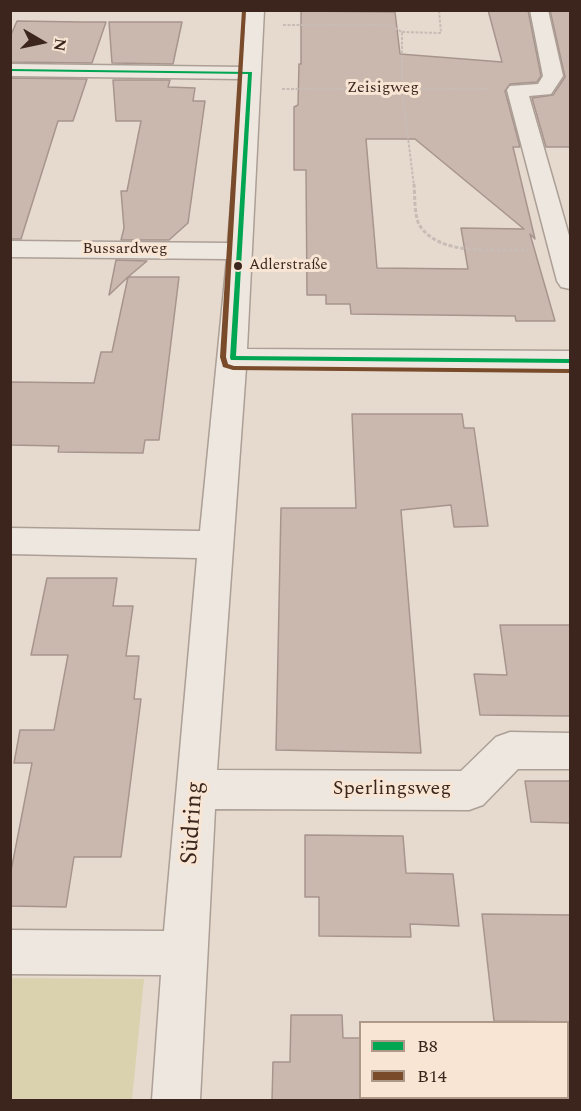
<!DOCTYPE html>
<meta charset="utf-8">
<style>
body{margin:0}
#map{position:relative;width:581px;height:1111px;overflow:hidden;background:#e6dace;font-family:Spectral,serif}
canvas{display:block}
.frame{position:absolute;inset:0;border:12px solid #3c251d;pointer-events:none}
.legend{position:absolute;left:359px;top:1021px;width:210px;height:78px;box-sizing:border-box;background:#f8e5d3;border:2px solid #ad988a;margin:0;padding:8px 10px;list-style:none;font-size:18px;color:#3c251d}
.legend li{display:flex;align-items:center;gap:12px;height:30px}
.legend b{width:30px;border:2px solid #ad988a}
.north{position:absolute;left:12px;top:12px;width:60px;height:60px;-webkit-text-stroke:4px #f8e5d3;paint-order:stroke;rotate:99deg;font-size:16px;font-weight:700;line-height:24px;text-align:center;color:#3c251d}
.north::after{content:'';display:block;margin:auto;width:21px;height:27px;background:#3c251d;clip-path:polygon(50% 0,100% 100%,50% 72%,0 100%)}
</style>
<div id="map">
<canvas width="581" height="1111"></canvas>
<div class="frame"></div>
<ul class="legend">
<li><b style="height:8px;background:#00a651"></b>B8</li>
<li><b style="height:8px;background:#7a4b2a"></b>B14</li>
</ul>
<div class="north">N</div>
</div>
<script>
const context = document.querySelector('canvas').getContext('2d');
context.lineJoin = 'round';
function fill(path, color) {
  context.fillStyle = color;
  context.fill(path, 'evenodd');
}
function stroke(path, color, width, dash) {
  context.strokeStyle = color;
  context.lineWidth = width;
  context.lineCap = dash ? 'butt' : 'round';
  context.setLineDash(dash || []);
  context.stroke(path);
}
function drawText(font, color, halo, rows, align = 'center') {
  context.font = font + ' Spectral,serif';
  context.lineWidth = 6;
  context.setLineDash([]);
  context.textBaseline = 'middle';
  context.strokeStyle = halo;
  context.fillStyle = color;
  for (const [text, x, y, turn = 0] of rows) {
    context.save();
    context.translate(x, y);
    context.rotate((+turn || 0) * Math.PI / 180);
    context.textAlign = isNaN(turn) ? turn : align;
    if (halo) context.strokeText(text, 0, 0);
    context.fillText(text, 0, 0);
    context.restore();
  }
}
const green = new Path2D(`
 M 11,978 L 144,979 L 132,1100 L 11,1100 Z`);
const building = new Path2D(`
 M 488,10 L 528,10 L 541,76 L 537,82 L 510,84 L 505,91 L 520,147 L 513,147 L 535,239 L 530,234 L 555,321 L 516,321 L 515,316 L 351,314 L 350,304 L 326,304 L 326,295 L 307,295 L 306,170 L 294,170 L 294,107 L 298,105 L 299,64 L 301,64 L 301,11 L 395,12 L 400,54 L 502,62 ZM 366,139 L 415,139 L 524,229 L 461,228 L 468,269 L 377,268 Z
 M 550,10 L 570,10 L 570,147 L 546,147 L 532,98 L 553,95 L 565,77 Z
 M 17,21 L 83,22 L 106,22 L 92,63 L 10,62 L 10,37 Z
 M 109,22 L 182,22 L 173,64 L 112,63 Z
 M 10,78 L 87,79 L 73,121 L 58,121 L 21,239 L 10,239 Z
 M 113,80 L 170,80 L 168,87 L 195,88 L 193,101 L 205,101 L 188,223 L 169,240 L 121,240 L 124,228 L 121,191 L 127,191 L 141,121 L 116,121 Z
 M 116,260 L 147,261 L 128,277 L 179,277 L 159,440 L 145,440 L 143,453 L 58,452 L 59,446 L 10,445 L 10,382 L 94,383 L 101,352 L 112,352 L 128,277 L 109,295 Z
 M 352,414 L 462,414 L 464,428 L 474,428 L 488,526 L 454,527 L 451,505 L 401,510 L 421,753 L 276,750 L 281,508 L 356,508 Z
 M 47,578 L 117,578 L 113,606 L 133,606 L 126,656 L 139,656 L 134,699 L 141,699 L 121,857 L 74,857 L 66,907 L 10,906 L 10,876 L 32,763 L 14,763 L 20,730 L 54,730 L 68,655 L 31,655 Z
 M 500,625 L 570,625 L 570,716 L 480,715 L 474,674 L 507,675 Z
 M 525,781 L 570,781 L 570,823 L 531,822 Z
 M 305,835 L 403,836 L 406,873 L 453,874 L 459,926 L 410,924 L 411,937 L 319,936 L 319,897 L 305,897 Z
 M 482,914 L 570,915 L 570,1022 L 494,1021 Z
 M 291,1015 L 342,1015 L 343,1038 L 360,1038 L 360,1101 L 272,1101 L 273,1062 L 290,1062 Z`);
const pathFar1 = new Path2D(`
 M 283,25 L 390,25 L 402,32 L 402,89 L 414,186
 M 402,32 L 441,33 L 439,10
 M 282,89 L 488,89`);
const path = new Path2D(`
 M 414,184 C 415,196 414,217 420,226 C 441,257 496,249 528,250`);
const street = new Path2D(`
 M 246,10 L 264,10 L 247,349 L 570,351 L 570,371 L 246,368 L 217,770 L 461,771 L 496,737 L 510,732 L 570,733 L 570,769 L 518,769 L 483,805 L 469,810 L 215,809 L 200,1100 L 152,1100 L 161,975 L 10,974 L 10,930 L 164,931 L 197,558 L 10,554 L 10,528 L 200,531 L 227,259 L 10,257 L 10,241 L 228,243 L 241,79 L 10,76 L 10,64 L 242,67 Z
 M 530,10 L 548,10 L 563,76 L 551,94 L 529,96 L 570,239 L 570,289 L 561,287 L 557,281 L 507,90 L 510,86 L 538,84 L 543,76 Z`);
const bus1 = new Path2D(`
 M 10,69 L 252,72 L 236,356 L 570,359 L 570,363 L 231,360 L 230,358 L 248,74 L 10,71 Z`);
const bus2 = new Path2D(`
 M 242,10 L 246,10 L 226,357 L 228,364 L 234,366 L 570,369 L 570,373 L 233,370 L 223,367 L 220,357 Z`);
const markers = [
 [238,266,5,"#3c251d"]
];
const farBusnames = [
 ["Adlerstraße",249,266]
];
const farStreetnames = [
 ["Zeisigweg",383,89],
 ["Bussardweg",125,250]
];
const streetNames = [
 ["Sperlingsweg",392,790]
];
const nearStreetnames = [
 ["Südring",194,823,-86]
];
fill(green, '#dad2af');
fill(building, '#cab7ae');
stroke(building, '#a7958d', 1.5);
stroke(street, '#ac9f96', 3);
stroke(pathFar1, '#c7bdb6', 2, [3, 1.5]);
stroke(path, '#c7bdb6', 3, [4, 2]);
fill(street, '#eee7e0');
fill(bus1, '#00a651');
fill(bus2, '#7a4b2a');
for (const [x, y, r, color] of markers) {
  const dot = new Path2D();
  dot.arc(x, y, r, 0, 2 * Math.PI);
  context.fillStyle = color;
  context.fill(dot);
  stroke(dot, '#f8e5d3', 2);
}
drawText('15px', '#3c251d', '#f8e5d3', farBusnames, 'left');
drawText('16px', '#3c251d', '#f8e5d3', farStreetnames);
drawText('20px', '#3c251d', '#f8e5d3', streetNames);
drawText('24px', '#3c251d', '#f8e5d3', nearStreetnames);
</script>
